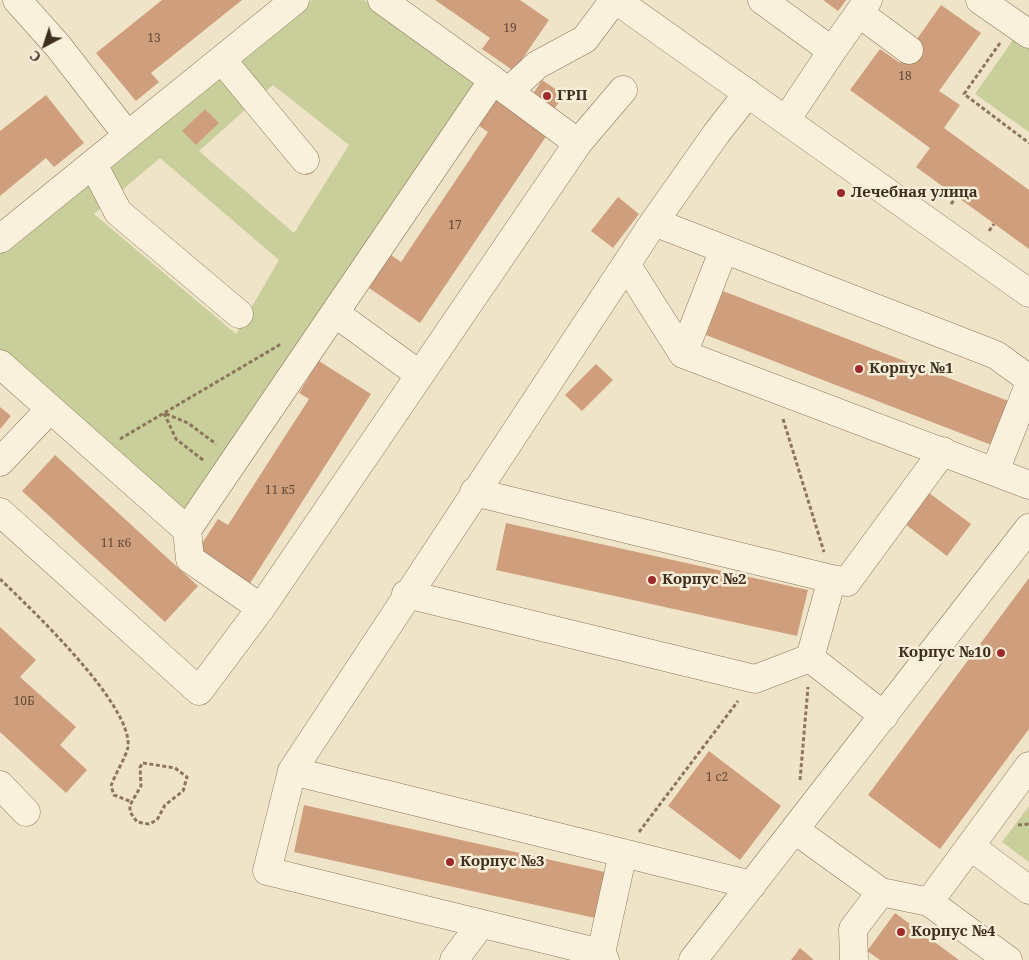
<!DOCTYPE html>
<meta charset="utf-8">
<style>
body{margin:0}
#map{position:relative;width:1029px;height:960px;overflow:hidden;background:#f0e4c8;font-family:"Noto Serif",serif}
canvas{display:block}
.north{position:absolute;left:20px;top:20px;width:50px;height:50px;-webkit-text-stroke:4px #f7eed8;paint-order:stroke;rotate:220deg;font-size:14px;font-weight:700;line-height:20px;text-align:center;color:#3d2e20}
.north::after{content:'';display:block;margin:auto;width:18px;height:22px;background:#3d2e20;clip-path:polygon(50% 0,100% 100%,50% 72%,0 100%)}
</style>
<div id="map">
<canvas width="1029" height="960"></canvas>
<div class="north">С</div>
</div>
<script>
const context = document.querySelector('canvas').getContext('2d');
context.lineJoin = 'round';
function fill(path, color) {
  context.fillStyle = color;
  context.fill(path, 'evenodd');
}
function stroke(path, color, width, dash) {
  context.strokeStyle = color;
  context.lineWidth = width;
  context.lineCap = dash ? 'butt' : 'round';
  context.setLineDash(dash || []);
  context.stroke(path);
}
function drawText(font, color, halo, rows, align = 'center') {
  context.font = font + ' "Noto Serif",serif';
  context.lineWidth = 5;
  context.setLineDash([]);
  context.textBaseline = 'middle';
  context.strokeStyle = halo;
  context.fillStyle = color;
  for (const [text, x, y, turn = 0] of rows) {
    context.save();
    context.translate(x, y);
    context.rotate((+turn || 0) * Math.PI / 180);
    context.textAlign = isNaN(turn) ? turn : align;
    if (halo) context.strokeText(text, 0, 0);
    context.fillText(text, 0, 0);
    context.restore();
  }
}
const green = new Path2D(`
 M 312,0 L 364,0 L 480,83 L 184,520 L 0,355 L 0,253 ZM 273,85 L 349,145 L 294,233 L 199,151 ZM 205,109 L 218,123 L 196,145 L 183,131 ZM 160,158 L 279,260 L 236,334 L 94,214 Z
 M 1015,37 L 1029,46 L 1029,132 L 975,94 Z
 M 1029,806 L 1029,862 L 1002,842 Z`);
const building = new Path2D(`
 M 162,0 L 242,0 L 151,73 L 159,82 L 136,101 L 96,53 Z
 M 435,0 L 520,0 L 549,20 L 514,71 L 482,49 L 490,38 Z
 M 823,0 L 846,0 L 838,11 Z
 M 941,5 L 981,33 L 939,91 L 960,105 L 944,128 L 1029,190 L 1029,249 L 916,167 L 930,148 L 850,90 L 880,49 L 900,63 Z
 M 542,80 L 564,95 L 552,112 L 531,97 Z
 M 46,95 L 84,143 L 54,167 L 46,158 L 0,196 L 0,131 Z
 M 495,100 L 547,135 L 420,323 L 369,288 L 391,255 L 401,262 L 488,132 L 478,125 Z
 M 205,109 L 219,123 L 196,145 L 182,131 Z
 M 618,197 L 639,214 L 613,248 L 591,231 Z
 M 723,291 L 1011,402 L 994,446 L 706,335 Z
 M 319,361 L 371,394 L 249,585 L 197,551 L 218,519 L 228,525 L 309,399 L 299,393 Z
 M 596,364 L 613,380 L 582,411 L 565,395 Z
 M 0,407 L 11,416 L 0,429 Z
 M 55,455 L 198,586 L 165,622 L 22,491 Z
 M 925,490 L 971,524 L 947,556 L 901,521 Z
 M 506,523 L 808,590 L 797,636 L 496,570 Z
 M 1029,578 L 1029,729 L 940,849 L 868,795 Z
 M 0,627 L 36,660 L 20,677 L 76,727 L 60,745 L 87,770 L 66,793 L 0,732 Z
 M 709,751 L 781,806 L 740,860 L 668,806 Z
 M 304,805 L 605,872 L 595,918 L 294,852 Z
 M 895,913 L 959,960 L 880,960 L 867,951 Z
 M 800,948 L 814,960 L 791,960 Z`);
const path = new Path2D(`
 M 1000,43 L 964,94 L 1029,143
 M 951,204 L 957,196
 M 989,231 L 994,224
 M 783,419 L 824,552
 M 120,439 L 281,344
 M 203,460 L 176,439 L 164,413 L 188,423 L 216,444
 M 0,579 C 30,608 133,705 128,747 C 126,757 115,774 111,786 L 114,795 L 132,802
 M 143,763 L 175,768 L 187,777 L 183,791 L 165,805 L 157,820 L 149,824 L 137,822 L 130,812 L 130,805 L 141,786 L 140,767 Z
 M 800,780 L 808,687
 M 1018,825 L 1029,824
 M 639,832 L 738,701`);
const minor = new Path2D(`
 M 17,0 L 58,46 L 128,136
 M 616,0 L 1029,293
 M 762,0 L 832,51 L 786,120
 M 980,0 L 1029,34
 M 859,13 L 909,50
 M 832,51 L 868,0
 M 222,60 L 305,160
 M 494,81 L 578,143
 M 509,91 L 537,65 L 585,39 L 614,0
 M 93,164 L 118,212 L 239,314
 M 654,222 L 996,355 L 1029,379
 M 0,239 L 295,0
 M 626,264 L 683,354 L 1029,485
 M 335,313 L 420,375
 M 683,354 L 724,249
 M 0,364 L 187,530
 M 0,462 L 50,409
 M 995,471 L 1029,385
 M 474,492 L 832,579
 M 0,512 L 199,691 L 261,608 L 578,143 L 623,90
 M 406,594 L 755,679 L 810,658 L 884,716
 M 261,608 L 190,559 L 187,530 L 493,80 L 382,0
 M 810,658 L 832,579 L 847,582 L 943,451
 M 292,771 L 654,222 L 716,134 L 748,93
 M 0,785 L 26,812
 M 795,830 L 881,892 L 929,902 L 1029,766
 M 970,846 L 1029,890
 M 929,902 L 1008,960
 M 601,953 L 623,853
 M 454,960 L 481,924
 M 605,960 L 601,953 L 267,871 L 292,771 L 752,885
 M 693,960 L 1029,528
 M 854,960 L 853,929 L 881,892`);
const markers = [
 [547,96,5,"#9e2a2b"],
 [841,193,5,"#9e2a2b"],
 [859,369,5,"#9e2a2b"],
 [652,580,5,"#9e2a2b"],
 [1001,653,5,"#9e2a2b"],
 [450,862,5,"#9e2a2b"],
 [901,932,5,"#9e2a2b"]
];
const numberNames = [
 ["19",510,29],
 ["13",154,39],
 ["18",905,77],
 ["17",455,226],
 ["11 к5",280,491],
 ["11 к6",116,544],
 ["10Б",24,702],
 ["1 с2",717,778]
];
const poiNames = [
 ["ГРП",557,96],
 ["Лечебная улица",851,193],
 ["Корпус №1",869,369],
 ["Корпус №2",662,580],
 ["Корпус №10",991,653,"right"],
 ["Корпус №3",460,862],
 ["Корпус №4",911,932]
];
fill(green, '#c9cf9b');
fill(building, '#cf9f7d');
stroke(minor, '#8d765c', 29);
stroke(path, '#8d765c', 3, [4, 2.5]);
stroke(minor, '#faf1dc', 28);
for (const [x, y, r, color] of markers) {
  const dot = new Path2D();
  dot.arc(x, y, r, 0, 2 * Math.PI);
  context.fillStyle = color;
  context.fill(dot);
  stroke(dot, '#f7eed8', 2);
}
drawText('12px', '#624a37', null, numberNames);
drawText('bold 15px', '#3d2e20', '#f7eed8', poiNames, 'left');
</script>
